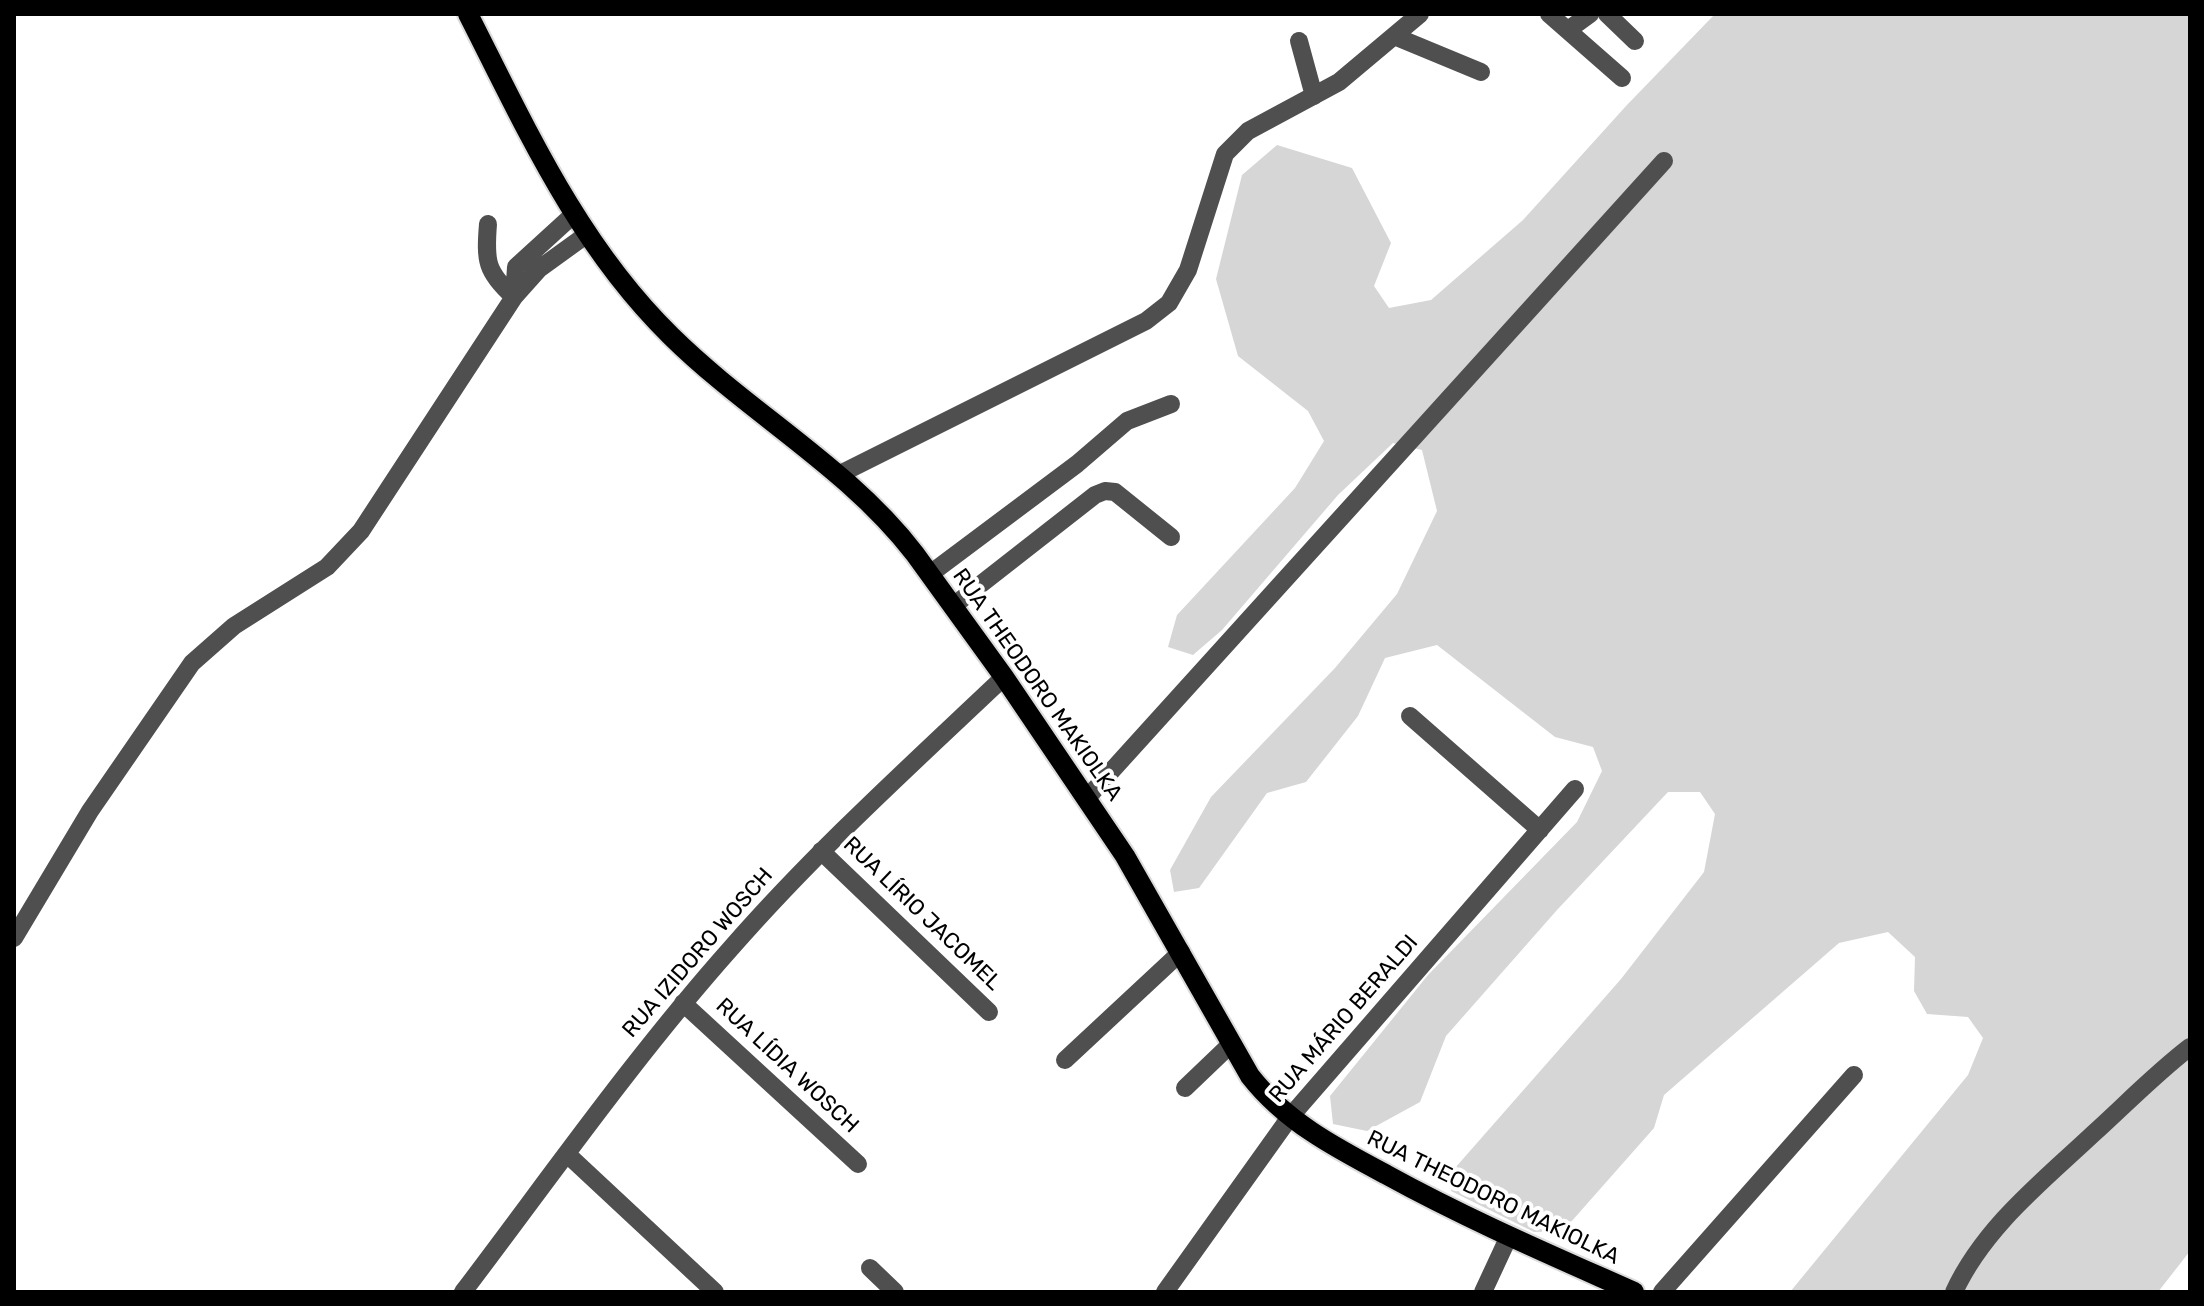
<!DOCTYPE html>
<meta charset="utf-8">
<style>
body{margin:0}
#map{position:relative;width:2204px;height:1306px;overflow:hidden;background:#fff;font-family:Rubik,sans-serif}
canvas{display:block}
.frame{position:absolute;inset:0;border:16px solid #000;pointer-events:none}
</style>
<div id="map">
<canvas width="2204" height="1306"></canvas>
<div class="frame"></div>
</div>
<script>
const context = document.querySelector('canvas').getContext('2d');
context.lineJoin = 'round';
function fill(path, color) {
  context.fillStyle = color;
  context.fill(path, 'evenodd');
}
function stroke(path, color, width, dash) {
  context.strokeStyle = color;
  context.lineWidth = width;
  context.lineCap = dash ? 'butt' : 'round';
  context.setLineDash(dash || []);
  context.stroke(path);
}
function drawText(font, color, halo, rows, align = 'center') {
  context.font = font + ' Rubik,sans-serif';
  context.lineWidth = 8;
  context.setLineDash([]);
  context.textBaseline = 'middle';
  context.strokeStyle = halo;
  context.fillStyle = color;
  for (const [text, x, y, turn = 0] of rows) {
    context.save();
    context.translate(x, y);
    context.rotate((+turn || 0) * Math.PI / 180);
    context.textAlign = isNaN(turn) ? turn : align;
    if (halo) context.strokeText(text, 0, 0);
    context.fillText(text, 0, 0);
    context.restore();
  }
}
const green = new Path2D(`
 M 1715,14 L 2190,14 L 2190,1251 L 2158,1292 L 1790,1292 L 1968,1075 L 1983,1038 L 1968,1017 L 1927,1014 L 1914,991 L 1915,957 L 1888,932 L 1839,943 L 1664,1095 L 1654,1128 L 1563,1231 L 1534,1232 L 1451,1191 L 1455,1168 L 1621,979 L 1704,872 L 1715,814 L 1700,792 L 1668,792 L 1557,910 L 1446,1036 L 1420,1102 L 1367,1131 L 1333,1124 L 1330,1096 L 1428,975 L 1577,822 L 1602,771 L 1593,747 L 1555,737 L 1437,645 L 1385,658 L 1358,716 L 1306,782 L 1267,793 L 1199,888 L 1174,892 L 1170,870 L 1211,797 L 1335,668 L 1397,594 L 1437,511 L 1422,450 L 1393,443 L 1338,495 L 1222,630 L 1193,655 L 1168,647 L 1177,615 L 1295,488 L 1324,441 L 1308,411 L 1238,356 L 1216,279 L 1242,175 L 1277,145 L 1352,168 L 1391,243 L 1374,286 L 1389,308 L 1431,300 L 1523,220 L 1626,106 Z`);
const minor = new Path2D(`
 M 1549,14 L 1622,78
 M 1607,14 L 1635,41
 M 1568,30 L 1590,14
 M 1394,36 L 1481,72
 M 1299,41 L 1314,96
 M 488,224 C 485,261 486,272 514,297
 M 514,297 L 516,267 L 573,215
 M 838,475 L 1146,321 L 1169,303 L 1188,270 L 1225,154 L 1248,131 L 1339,82 L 1420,14
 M 930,574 L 1077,464 L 1127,421 L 1171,404
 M 953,606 L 1095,495 L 1105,491 L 1115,492 L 1171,537
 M 1410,716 L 1540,830
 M 1087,798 L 1664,161
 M 821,851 L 989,1012
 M 14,938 L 90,811 L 192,663 L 234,626 L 327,567 L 361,531 L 514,297 L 539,269 L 586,235
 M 683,1003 L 858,1164
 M 1065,1060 L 1181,952
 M 1185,1088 L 1231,1044
 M 567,1154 L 715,1292
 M 870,1268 L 895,1292
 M 463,1292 C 551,1176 635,1056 732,947 C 816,851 911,765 1004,677
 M 1165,1292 L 1290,1117 L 1575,789
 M 1483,1292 L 1509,1236
 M 1662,1292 L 1854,1075
 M 1954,1292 C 1984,1227 2043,1181 2094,1133 C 2126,1104 2156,1073 2190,1047`);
const major = new Path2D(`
 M 468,14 C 526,128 578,245 671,336 C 749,413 848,467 915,554 L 1004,677 L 1125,856 L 1250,1076 C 1286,1122 1336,1148 1387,1175 C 1467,1219 1551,1255 1634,1292`);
const streetNames = [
 ["RUA THEODORO MAKIOLKA",1037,685,55],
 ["RUA LÍRIO JACOMEL",922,914,44],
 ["RUA IZIDORO WOSCH",698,953,-49],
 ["RUA MÁRIO BERALDI",1344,1019,-49],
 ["RUA LÍDIA WOSCH",787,1066,43],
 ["RUA THEODORO MAKIOLKA",1493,1198,26]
];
fill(green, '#d6d6d6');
stroke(major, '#dbdbdb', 24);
stroke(minor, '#4f4f4f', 18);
stroke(major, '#000', 20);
drawText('22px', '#000', '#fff', streetNames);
</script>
